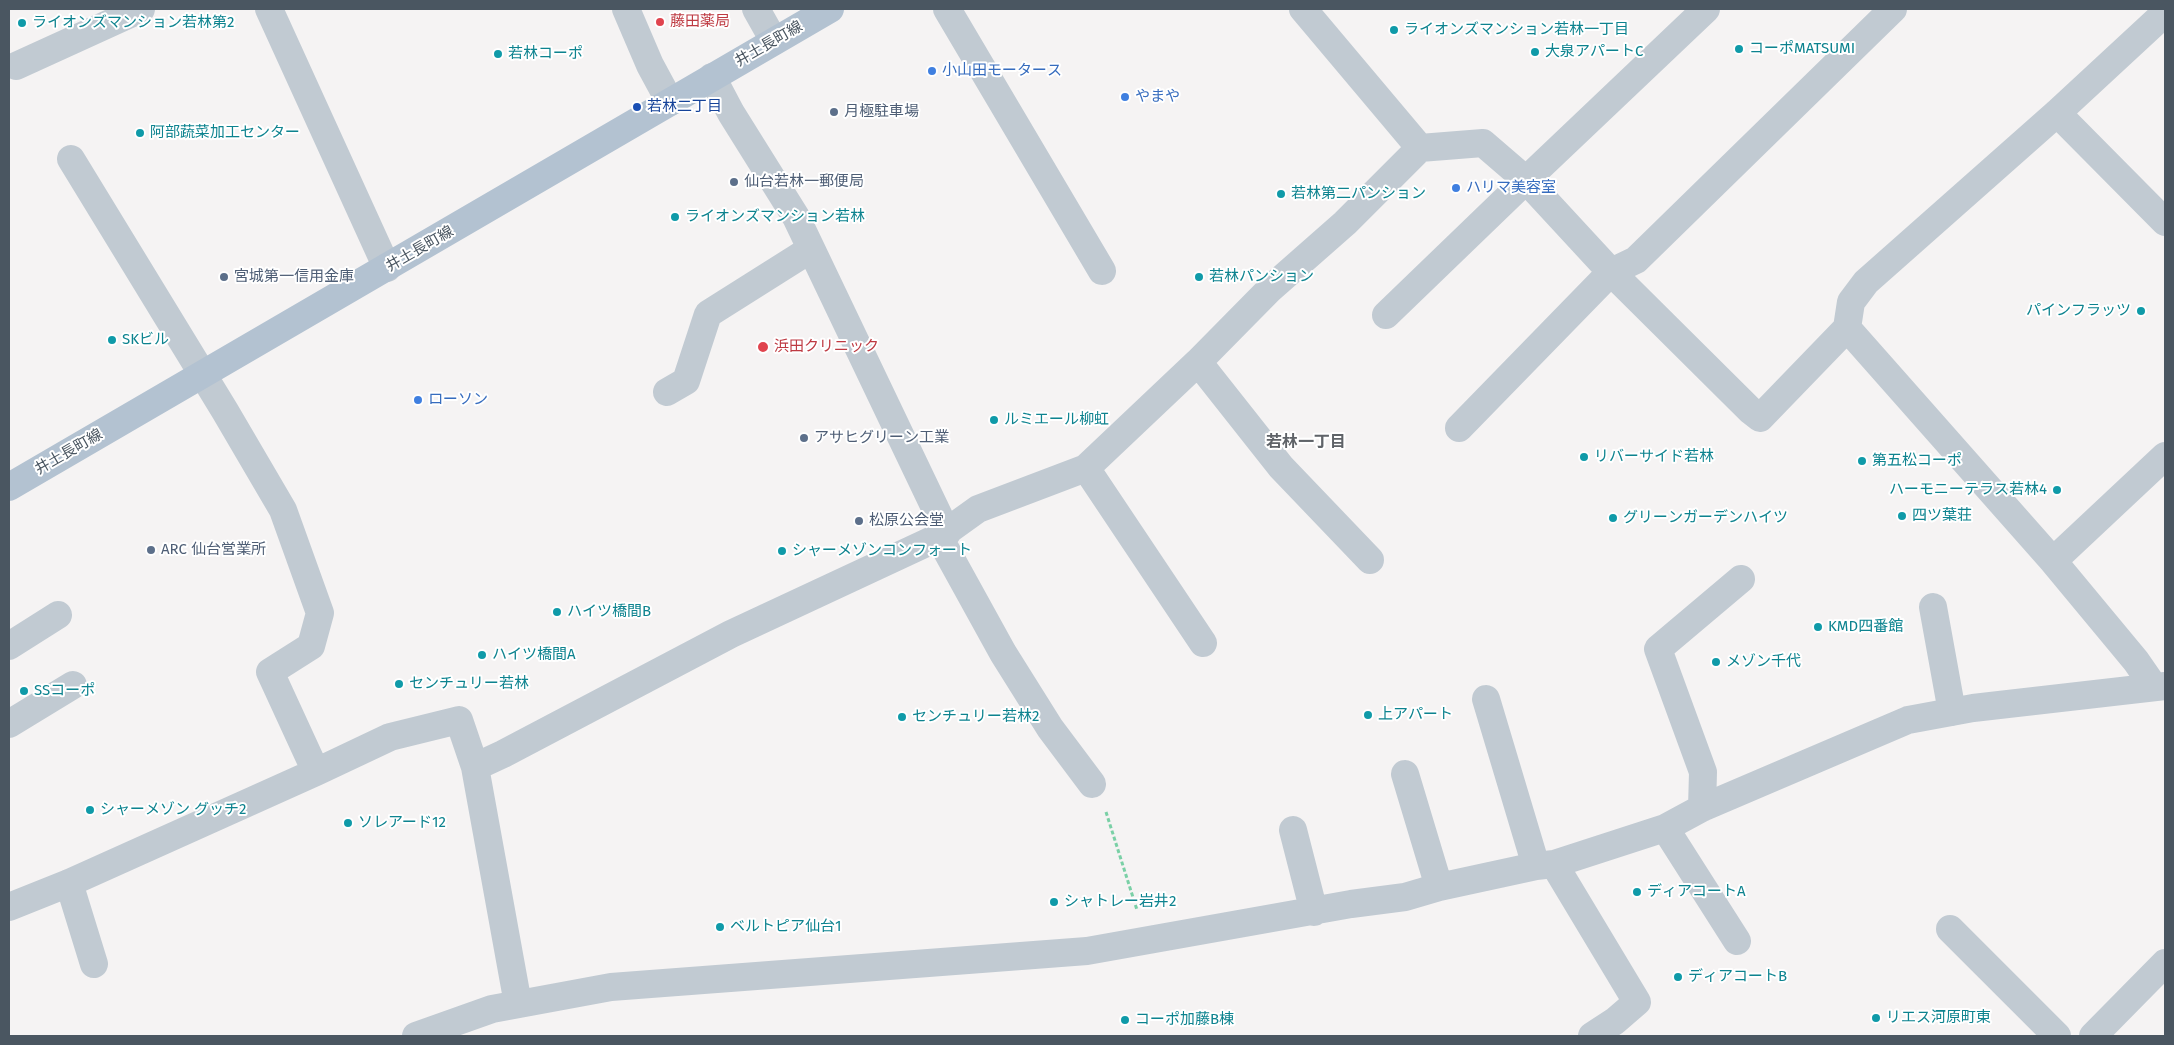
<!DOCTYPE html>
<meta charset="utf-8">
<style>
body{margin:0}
#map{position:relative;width:2174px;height:1045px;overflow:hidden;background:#f5f3f3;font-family:"Fira Sans",sans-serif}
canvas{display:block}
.frame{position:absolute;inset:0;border:10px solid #4a5661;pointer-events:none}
</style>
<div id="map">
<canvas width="2174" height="1045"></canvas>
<div class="frame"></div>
</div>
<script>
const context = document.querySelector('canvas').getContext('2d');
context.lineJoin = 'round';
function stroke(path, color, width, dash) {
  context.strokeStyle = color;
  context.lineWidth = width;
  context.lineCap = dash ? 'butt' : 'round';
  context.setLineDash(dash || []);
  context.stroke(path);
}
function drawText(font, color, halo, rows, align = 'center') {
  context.font = font + ' "Fira Sans","Noto Sans JP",sans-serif';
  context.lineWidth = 4;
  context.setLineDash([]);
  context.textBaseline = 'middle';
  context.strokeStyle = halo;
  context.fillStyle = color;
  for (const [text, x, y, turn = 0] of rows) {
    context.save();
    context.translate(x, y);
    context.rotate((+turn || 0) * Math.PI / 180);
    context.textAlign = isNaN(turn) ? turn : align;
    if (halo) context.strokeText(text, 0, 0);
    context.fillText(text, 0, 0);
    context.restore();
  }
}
const path = new Path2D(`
 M 1106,812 L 1137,910`);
const minor = new Path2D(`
 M 269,9 L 387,268
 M 626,9 L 650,65 L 670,102
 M 756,9 L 774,41
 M 947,9 L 1102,271
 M 1303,9 L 1420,148 L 1483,143 L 1526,180 L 1611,272 L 1751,411 L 1760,418 L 1847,328 L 1851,302 L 1866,282 L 2057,113 L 2165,13
 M 16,66 L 141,9
 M 712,77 L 731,113 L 796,217 L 947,533
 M 2057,113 L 2165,222
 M 71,159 L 225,411 L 283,510 L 320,613 L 311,646 L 270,672 L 316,772
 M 1386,315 L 1526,180 L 1706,9
 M 1847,328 L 2053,561 L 2136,661 L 2154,687
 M 1198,362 L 1281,467 L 1370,560
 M 667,392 L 686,381 L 708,314 L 811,249
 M 1459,428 L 1611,272 L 1636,260 L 1893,9
 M 1086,468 L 1203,643
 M 939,537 L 1003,653 L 1050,728 L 1092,784
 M 2053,561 L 2165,456
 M 1933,607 L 1952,712
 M 9,646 L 58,615
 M 1486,699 L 1536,866
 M 9,724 L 73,685
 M 475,767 L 503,754 L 731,634 L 939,537 L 978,509 L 1086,468 L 1198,362 L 1270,289 L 1345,223 L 1420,148
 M 1405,774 L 1439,887
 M 1702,808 L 1703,772 L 1658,649 L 1741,579
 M 1665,828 L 1737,941
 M 1293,830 L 1314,912
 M 1554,864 L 1637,1002 L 1615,1021 L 1592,1036
 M 69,883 L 94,964
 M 9,907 L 69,883 L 316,772 L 390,737 L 459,720 L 475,767 L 518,1004
 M 1950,929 L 2057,1036
 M 416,1036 L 492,1009 L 611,987 L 1087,951 L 1351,904 L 1405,897 L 1439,887 L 1536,866 L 1554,864 L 1665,828 L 1702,808 L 1908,720 L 1973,708 L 2165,686
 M 2093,1036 L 2165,963`);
const major = new Path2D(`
 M 9,487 L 830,9`);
const markers = [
 [660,22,5,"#e0444e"],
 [22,23,5,"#0f9aa8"],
 [1394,30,5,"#0f9aa8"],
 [1739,49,5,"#0f9aa8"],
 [1535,52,5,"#0f9aa8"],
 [498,54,5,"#0f9aa8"],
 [932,71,5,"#3f7fe0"],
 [1125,97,5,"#3f7fe0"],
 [637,107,5,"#1a4fb4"],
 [834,112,5,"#5c6f8a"],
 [140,133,5,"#0f9aa8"],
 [734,182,5,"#5c6f8a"],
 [1456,188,5,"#3f7fe0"],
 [1281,194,5,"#0f9aa8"],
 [675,217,5,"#0f9aa8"],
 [224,277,5,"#5c6f8a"],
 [1199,277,5,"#0f9aa8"],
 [2141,311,5,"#0f9aa8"],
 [112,340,5,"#0f9aa8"],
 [763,347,6,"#e0444e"],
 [418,400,5,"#3f7fe0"],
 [994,420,5,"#0f9aa8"],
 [804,438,5,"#5c6f8a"],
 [1584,457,5,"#0f9aa8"],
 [1862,461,5,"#0f9aa8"],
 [2057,490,5,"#0f9aa8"],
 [1902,516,5,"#0f9aa8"],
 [1613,518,5,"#0f9aa8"],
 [859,521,5,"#5c6f8a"],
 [151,550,5,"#5c6f8a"],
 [782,551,5,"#0f9aa8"],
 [557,612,5,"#0f9aa8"],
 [1818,627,5,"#0f9aa8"],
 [482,655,5,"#0f9aa8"],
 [1716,662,5,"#0f9aa8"],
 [399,684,5,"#0f9aa8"],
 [24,691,5,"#0f9aa8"],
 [1368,715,5,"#0f9aa8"],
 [902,717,5,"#0f9aa8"],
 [90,810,5,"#0f9aa8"],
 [348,823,5,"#0f9aa8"],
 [1637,892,5,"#0f9aa8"],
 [1054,902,5,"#0f9aa8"],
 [720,927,5,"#0f9aa8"],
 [1678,977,5,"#0f9aa8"],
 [1876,1018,5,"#0f9aa8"],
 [1125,1020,5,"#0f9aa8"]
];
const healthNames = [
 ["藤田薬局",670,22],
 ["浜田クリニック",774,347]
];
const cultureNames = [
 ["ライオンズマンション若林第2",32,23],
 ["ライオンズマンション若林一丁目",1404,30],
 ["コーポMATSUMI",1749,49],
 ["大泉アパートC",1545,52],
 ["若林コーポ",508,54],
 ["阿部蔬菜加工センター",150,133],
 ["若林第二パンション",1291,194],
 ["ライオンズマンション若林",685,217],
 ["若林パンション",1209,277],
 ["パインフラッツ",2131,311,"right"],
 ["SKビル",122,340],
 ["ルミエール柳虹",1004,420],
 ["リバーサイド若林",1594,457],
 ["第五松コーポ",1872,461],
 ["ハーモニーテラス若林4",2047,490,"right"],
 ["四ツ葉荘",1912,516],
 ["グリーンガーデンハイツ",1623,518],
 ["シャーメゾンコンフォート",792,551],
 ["ハイツ橋間B",567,612],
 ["KMD四番館",1828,627],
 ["ハイツ橋間A",492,655],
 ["メゾン千代",1726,662],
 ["センチュリー若林",409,684],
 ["SSコーポ",34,691],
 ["上アパート",1378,715],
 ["センチュリー若林2",912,717],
 ["シャーメゾン グッチ2",100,810],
 ["ソレアード12",358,823],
 ["ディアコートA",1647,892],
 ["シャトレー岩井2",1064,902],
 ["ベルトピア仙台1",730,927],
 ["ディアコートB",1688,977],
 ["リエス河原町東",1886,1018],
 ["コーポ加藤B棟",1135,1020]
];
const streetNames = [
 ["井土長町線",769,44,-30],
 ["井土長町線",420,249,-30],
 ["井土長町線",69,452,-30]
];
const shopNames = [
 ["小山田モータース",942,71],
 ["やまや",1135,97],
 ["ハリマ美容室",1466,188],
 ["ローソン",428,400]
];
const transitNames = [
 ["若林二丁目",647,107]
];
const serviceNames = [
 ["月極駐車場",844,112],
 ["仙台若林一郵便局",744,182],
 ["宮城第一信用金庫",234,277],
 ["アサヒグリーン工業",814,438],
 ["松原公会堂",869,521],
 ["ARC 仙台営業所",161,550]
];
const neighbourhoodNames = [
 ["若林一丁目",1306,443]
];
stroke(path, '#7ad0a6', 3, [4, 2.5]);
stroke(minor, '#c1cad2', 28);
stroke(major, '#b3c2d1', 28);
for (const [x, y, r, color] of markers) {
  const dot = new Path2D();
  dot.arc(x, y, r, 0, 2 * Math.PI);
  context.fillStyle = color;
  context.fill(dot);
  stroke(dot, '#fff', 2);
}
drawText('15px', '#be3a42', '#fff', healthNames, 'left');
drawText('15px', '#0d838f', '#fff', cultureNames, 'left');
drawText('15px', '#4a5661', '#fff', streetNames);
drawText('15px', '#366cbe', '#fff', shopNames, 'left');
drawText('15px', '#164399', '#fff', transitNames, 'left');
drawText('15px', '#4e5e75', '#fff', serviceNames, 'left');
drawText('bold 16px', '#5f6368', '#fff', neighbourhoodNames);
</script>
